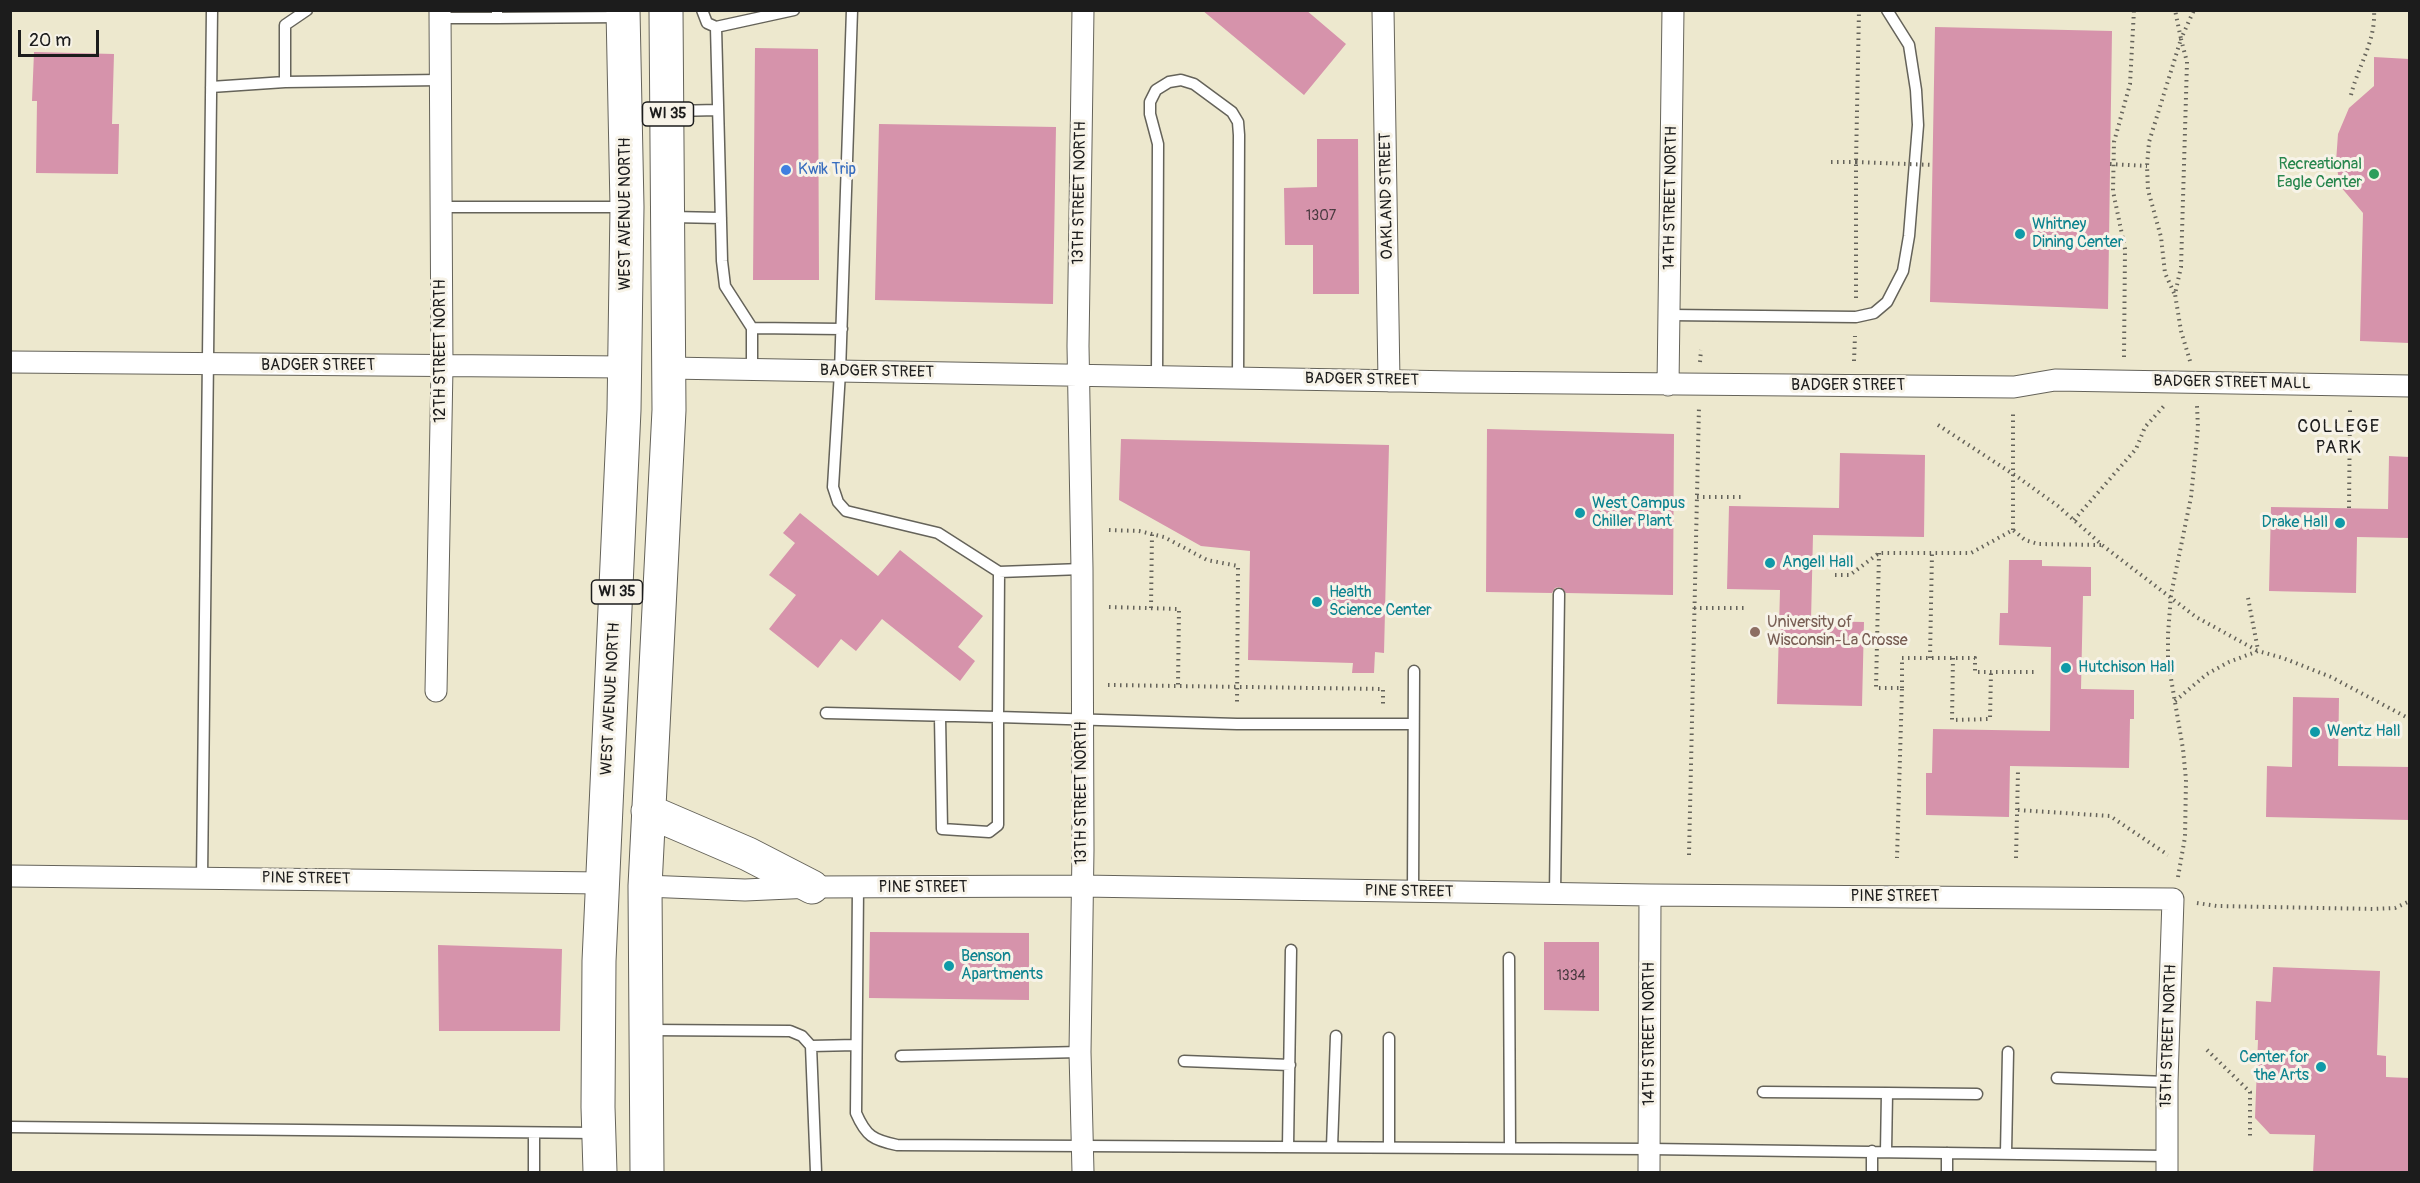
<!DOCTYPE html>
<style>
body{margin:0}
#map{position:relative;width:2420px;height:1183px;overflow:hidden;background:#ede8ce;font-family:Pangolin,sans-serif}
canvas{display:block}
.frame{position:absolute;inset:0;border:12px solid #1c1c1c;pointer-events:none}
.scale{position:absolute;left:18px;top:30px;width:81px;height:27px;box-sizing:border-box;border:3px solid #1c1c1c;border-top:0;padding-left:8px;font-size:18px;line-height:21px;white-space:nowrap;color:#1c1c1c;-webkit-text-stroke:4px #f7f3e8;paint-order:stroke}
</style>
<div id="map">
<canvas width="2420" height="1183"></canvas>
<div class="frame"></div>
<div class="scale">20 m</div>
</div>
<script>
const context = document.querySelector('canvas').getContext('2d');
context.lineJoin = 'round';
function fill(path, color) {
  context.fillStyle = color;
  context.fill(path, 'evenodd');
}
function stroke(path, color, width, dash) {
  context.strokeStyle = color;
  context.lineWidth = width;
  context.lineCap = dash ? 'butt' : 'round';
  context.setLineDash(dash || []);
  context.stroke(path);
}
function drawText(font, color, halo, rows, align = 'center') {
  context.font = font + ' Pangolin,sans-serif';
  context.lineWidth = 6;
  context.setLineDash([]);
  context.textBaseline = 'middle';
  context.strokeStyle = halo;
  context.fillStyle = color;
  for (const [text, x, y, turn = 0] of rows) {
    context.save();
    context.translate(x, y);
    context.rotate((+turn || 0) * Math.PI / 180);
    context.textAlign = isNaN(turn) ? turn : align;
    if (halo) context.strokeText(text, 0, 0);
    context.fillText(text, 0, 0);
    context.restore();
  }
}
const building = new Path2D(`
 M 1202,10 L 1306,10 L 1346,44 L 1304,95 Z
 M 1935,27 L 2112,31 L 2108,309 L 1930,302 Z
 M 755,48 L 818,49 L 819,280 L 753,280 Z
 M 34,52 L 114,54 L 112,124 L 119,124 L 118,174 L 36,173 L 37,101 L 32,101 Z
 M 2374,57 L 2409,59 L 2409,343 L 2360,341 L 2363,213 L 2340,186 L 2336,162 L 2338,134 L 2349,108 L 2374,86 Z
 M 879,124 L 1056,127 L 1053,304 L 875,300 Z
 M 1317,139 L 1358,139 L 1359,294 L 1313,294 L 1313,245 L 1285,245 L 1284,188 L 1317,187 Z
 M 1487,429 L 1674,434 L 1673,595 L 1566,593 L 1560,587 L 1555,588 L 1552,593 L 1486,592 Z
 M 1121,439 L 1389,445 L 1384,653 L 1375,652 L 1374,673 L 1352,673 L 1353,663 L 1248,660 L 1250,551 L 1201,546 L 1119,500 Z
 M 1840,453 L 1925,455 L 1924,537 L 1813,535 L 1811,621 L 1864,622 L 1862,706 L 1777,704 L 1780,590 L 1727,589 L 1729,506 L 1839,508 Z
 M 2389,456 L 2409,457 L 2409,538 L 2357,537 L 2356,593 L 2269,591 L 2271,507 L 2388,509 Z
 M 800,513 L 878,576 L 900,550 L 983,616 L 958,647 L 975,661 L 960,681 L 882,619 L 856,651 L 841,639 L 818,668 L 769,629 L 796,595 L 769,575 L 795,543 L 783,533 Z
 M 2009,560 L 2042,560 L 2042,566 L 2091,567 L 2091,596 L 2083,596 L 2081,689 L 2134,690 L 2134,719 L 2130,719 L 2129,768 L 2010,766 L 2009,817 L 1926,815 L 1926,773 L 1932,773 L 1933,729 L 2050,731 L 2051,647 L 1999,645 L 2000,613 L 2008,613 Z
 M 2293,697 L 2339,698 L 2338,766 L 2409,767 L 2409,820 L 2266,817 L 2267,766 L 2292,767 Z
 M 870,932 L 1029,933 L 1029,1000 L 869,998 Z
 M 1544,942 L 1599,942 L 1599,1011 L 1544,1010 Z
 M 438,945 L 562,949 L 560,1031 L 439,1031 Z
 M 2273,967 L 2380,971 L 2377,1055 L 2386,1056 L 2386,1077 L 2409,1078 L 2409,1173 L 2313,1173 L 2315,1135 L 2270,1134 L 2255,1118 L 2258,1040 L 2255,1040 L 2256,1001 L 2271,1002 Z`);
const path = new Path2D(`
 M 2351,95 C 2358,66 2376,41 2374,10
 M 1831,162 L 1856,162
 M 2174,293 L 2165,273 L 2161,237 L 2148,190 L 2147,166 L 2149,142 L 2181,39 L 2175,10
 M 1856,298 L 1856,162 L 1859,10
 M 2124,357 L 2125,249 L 2113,191 L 2114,142 L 2130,84 L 2134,10
 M 1854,361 L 1855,336
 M 2190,361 L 2181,331 L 2175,294 L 2181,267 L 2187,62 L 2181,39 L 2194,10
 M 1700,362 L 1701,350
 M 1938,425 L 2019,478 L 2058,506 L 2102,545 L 2196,617 L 2258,651
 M 1697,497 L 1741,497
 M 2349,508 L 2350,407
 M 2074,520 L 2136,449 L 2145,427 L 2164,406
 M 1109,530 L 1139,531 L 1164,537 L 1207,560 L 1238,566 L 1237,705
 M 2013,530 L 2013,410
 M 1879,553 L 1876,688 L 1902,688 L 1897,858
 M 1835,575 L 1850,575 L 1879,553 L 1971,553 L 2013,530 L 2025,540 L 2038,544 L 2101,545
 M 2248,598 L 2258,650
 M 1109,607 L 1179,609 L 1178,685
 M 1151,608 L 1152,534
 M 1694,608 L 1745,608
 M 1930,658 L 1932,553
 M 1953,658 L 1952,720 L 1990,719 L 1991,673
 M 1108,685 L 1383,689 L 1383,707
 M 1902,688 L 1902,658 L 1975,658 L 1975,672 L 2034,672
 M 2175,701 L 2207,674 L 2229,662 L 2258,651 L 2283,658 L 2331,677 L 2410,719
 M 2018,810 L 2110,816 L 2168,855
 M 1689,855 L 1699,406
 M 2016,858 L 2018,771
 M 2178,877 L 2185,837 L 2186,780 L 2183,749 L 2168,661 L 2168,634 L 2171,595 L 2191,497 L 2198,428 L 2197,406
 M 2197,903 L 2217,906 L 2374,909 L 2395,908 L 2410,901
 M 2207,1050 L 2250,1092 L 2250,1137`);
const lane = new Path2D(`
 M 497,10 L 497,18 L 620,17
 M 702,10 L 707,23 L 716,27
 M 852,10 L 840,372 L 833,487 L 838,502 L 846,511 L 938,533 L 999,572 L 998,717 L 1237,724 L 1413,724
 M 440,18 L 497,18
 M 285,82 L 285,25 L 307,10
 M 211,87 L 285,82 L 441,80
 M 672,111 L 718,110
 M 441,207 L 624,207
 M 672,217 L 721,218
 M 1669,315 L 1856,317 L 1874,313 L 1887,302 L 1903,271 L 1909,236 L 1918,125 L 1916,90 L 1909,45 L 1887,10
 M 752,328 L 842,329
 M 752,370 L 752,328 L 725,286 L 722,261 L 716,27 L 794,10
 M 1157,376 L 1158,144 L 1150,114 L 1150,102 L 1156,90 L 1169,82 L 1181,80 L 1194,84 L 1232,112 L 1238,122 L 1239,135 L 1238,377
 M 999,572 L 1082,569
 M 826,713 L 998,717 L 998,825 L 989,832 L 942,829 L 940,717
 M 202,877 L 212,10
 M 858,888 L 856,1113 C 866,1136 873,1140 897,1145 L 1649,1149 L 2167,1156
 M 1413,892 L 1414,671
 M 1555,894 L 1559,594
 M 1509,958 L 1510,1148
 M 649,1030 L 790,1031 L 802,1036 L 811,1046 L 816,1172
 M 1389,1038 L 1389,1147
 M 811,1046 L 856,1045
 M 901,1056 L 1080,1052
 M 1184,1061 L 1290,1065
 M 2057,1078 L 2167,1082
 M 1763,1092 L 1887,1093 L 1886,1152
 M 1887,1093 L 1977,1094
 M 10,1127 L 596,1133
 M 534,1133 L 534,1172
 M 1288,1147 L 1291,950
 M 1332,1147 L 1336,1036
 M 2006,1153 L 2008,1052
 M 1872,1172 L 1872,1151
 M 1947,1172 L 1947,1153`);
const street = new Path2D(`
 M 1083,10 L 1078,346 L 1082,569 L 1083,850 L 1080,1052 L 1083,1172
 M 1383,10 L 1389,381
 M 10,362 L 625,367
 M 669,368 L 1458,382 L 2014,387 L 2055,380 L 2410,386
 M 1668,385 L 1673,10
 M 436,691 L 442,367 L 440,10
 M 10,876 L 602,883
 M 645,886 L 745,890 L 812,887 L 1082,886 L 1650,895 L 2173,899 L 2167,1082 L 2167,1172
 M 1649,1172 L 1650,895`);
const primary = new Path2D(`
 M 648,811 L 748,854 L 812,887
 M 600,1172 L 598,1107 L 599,961 L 624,410 L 627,207 L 623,10
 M 647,1172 L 645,886 L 669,410 L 666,10`);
const pathBridge = new Path2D(`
 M 1856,162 L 1933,165
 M 2110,164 L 2147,166`);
const markers = [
 [786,170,6,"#3f7fe0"],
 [2374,174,6,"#2e9e5b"],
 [2020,234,6,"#0f9aa8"],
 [1580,513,6,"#0f9aa8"],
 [2340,523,6,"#0f9aa8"],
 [1770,563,6,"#0f9aa8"],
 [1317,602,6,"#0f9aa8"],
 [1755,632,6,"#8d6e63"],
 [2066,668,6,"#0f9aa8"],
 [2315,732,6,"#0f9aa8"],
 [949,966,6,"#0f9aa8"],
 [2321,1067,6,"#0f9aa8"]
];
const numberNames = [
 ["1307",1321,216],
 ["1334",1571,976]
];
const shields = [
 [668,114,51],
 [617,592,51]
];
const shieldNames = [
 ["WI 35",668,114],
 ["WI 35",617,592]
];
const leisureNames = [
 ["Recreational",2362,165],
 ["Eagle Center",2362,183]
];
const shopNames = [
 ["Kwik Trip",798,170]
];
const streetNames = [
 ["13TH STREET NORTH",1080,193,-89],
 ["OAKLAND STREET",1387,196,-91],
 ["14TH STREET NORTH",1671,198,-89],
 ["WEST AVENUE NORTH",626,214,-90],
 ["12TH STREET NORTH",441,351,-90],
 ["BADGER STREET",318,366],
 ["BADGER STREET",877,372,1],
 ["BADGER STREET",1362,380,1],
 ["BADGER STREET MALL",2232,383,1],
 ["BADGER STREET",1848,386],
 ["WEST AVENUE NORTH",611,699,-87],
 ["13TH STREET NORTH",1082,793,-90],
 ["PINE STREET",306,879,1],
 ["PINE STREET",923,888],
 ["PINE STREET",1409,892,1],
 ["PINE STREET",1895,897],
 ["14TH STREET NORTH",1650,1034,-90],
 ["15TH STREET NORTH",2169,1036,-88]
];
const cultureNames = [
 ["Whitney",2032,225],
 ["Dining Center",2032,243],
 ["West Campus",1592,504],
 ["Chiller Plant",1592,522],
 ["Drake Hall",2328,523,"right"],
 ["Angell Hall",1782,563],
 ["Health",1329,593],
 ["Science Center",1329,611],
 ["Hutchison Hall",2078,668],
 ["Wentz Hall",2327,732],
 ["Benson",961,957],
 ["Apartments",961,975],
 ["Center for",2309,1058,"right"],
 ["the Arts",2309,1076,"right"]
];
const educationNames = [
 ["University of",1767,623],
 ["Wisconsin-La Crosse",1767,641]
];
const neighbourhoodNames = [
 ["COLLEGE",2339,427],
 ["PARK",2339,448]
];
fill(building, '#d693ab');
stroke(lane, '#65635a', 13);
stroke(street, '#65635a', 23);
stroke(primary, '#65635a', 35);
stroke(path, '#65635a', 4, [1.5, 4.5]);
stroke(lane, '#fff', 10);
stroke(street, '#fff', 21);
stroke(primary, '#fff', 33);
stroke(pathBridge, '#65635a', 4, [1.5, 4.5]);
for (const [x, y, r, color] of markers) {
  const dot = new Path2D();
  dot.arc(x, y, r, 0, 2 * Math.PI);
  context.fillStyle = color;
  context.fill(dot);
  stroke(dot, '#f7f3e8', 2);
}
drawText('14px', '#4a3a40', null, numberNames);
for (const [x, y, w] of shields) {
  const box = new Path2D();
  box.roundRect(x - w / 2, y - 12, w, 24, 4.5);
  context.fillStyle = '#f7f3e8';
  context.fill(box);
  stroke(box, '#1c1c1c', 1.5);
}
drawText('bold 15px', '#1c1c1c', null, shieldNames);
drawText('16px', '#27864d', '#f7f3e8', leisureNames, 'right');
drawText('16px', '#366cbe', '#f7f3e8', shopNames, 'left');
drawText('16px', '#1c1c1c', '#f7f3e8', streetNames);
drawText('16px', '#0d838f', '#f7f3e8', cultureNames, 'left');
drawText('16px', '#785e54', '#f7f3e8', educationNames, 'left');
context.letterSpacing = '1.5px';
drawText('18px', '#1c1c1c', '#f7f3e8', neighbourhoodNames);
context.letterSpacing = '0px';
</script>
